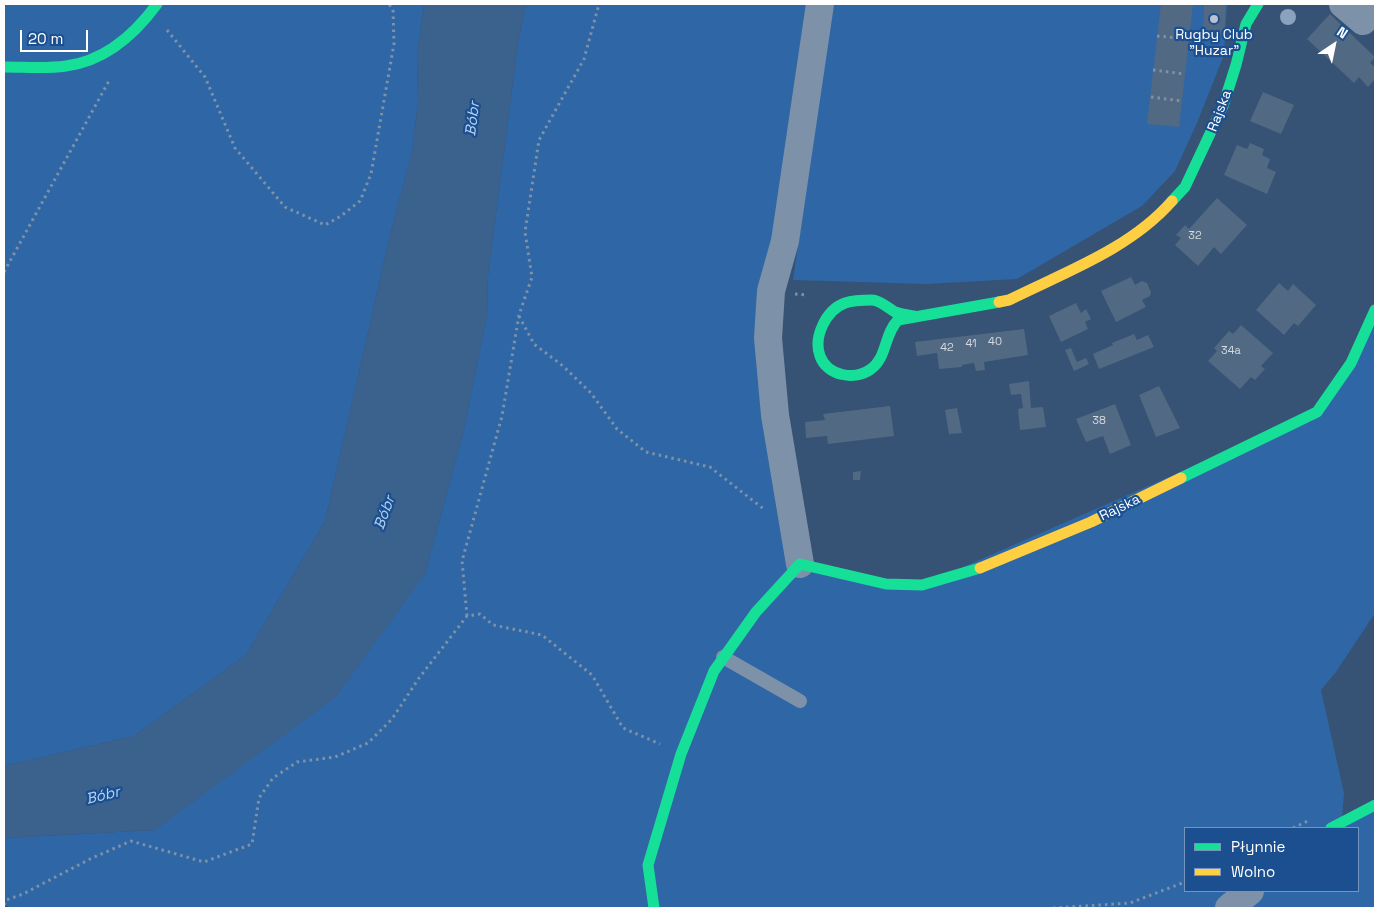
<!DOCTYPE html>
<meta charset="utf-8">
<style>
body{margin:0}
#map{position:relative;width:1379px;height:912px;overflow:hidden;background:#365274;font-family:"Space Grotesk",sans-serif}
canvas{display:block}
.frame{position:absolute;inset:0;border:5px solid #fff;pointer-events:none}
.legend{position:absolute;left:1184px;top:827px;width:175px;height:65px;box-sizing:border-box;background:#1b4f8f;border:1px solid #7695bc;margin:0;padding:6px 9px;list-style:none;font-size:15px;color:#fff}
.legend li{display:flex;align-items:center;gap:10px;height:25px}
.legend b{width:25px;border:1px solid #7695bc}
.north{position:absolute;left:1309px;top:20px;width:50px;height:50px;-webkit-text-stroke:4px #1b4f8f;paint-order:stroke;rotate:34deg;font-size:14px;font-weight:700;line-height:20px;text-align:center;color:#fff}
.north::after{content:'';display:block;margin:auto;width:18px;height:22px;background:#fff;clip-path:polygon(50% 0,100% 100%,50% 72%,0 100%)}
.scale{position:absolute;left:20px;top:30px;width:68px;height:22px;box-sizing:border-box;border:2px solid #fff;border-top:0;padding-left:6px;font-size:15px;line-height:18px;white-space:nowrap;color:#fff;-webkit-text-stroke:4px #1b4f8f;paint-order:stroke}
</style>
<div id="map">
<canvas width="1379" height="912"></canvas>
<div class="frame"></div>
<ul class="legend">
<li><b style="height:6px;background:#16e098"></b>Płynnie</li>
<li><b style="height:6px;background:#ffcf43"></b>Wolno</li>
</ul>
<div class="north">N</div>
<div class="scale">20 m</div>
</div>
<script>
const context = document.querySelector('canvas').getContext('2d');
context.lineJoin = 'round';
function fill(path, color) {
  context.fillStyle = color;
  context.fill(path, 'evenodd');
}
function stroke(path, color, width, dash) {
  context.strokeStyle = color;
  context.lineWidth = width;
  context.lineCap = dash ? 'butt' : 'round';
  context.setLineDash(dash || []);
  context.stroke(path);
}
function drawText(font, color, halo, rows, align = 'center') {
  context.font = font + ' "Space Grotesk",sans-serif';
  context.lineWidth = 4.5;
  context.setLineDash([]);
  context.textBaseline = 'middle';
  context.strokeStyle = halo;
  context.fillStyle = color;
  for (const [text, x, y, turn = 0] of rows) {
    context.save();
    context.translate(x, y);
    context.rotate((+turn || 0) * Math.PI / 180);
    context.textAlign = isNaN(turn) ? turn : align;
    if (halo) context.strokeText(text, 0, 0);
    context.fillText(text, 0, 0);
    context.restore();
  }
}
const green = new Path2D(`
 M 6,4 L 424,4 L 417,55 L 418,102 L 412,153 L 391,231 L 325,521 L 246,655 L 134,736 L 4,766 L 4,6 L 6,6 Z
 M 526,4 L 820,4 L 771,290 L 800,564 L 922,585 L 1317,412 L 1375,310 L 1375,613 L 1336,672 L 1321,690 L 1344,793 L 1342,819 L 1375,804 L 1375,908 L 13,908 L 4,905 L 4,838 L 155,830 L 425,574 L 463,434 L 487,315 L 488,275 L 518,43 ZM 1185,828 L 1358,828 L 1358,891 L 1185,891 Z
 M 833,4 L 1227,4 L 1224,55 L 1197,123 L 1175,171 L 1142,206 L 1017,279 L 926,284 L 793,280 Z`);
const water = new Path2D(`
 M 424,4 L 526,4 L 518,43 L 488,275 L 487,315 L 463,434 L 425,574 L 336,697 L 155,830 L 4,838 L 4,766 L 134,736 L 246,655 L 325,521 L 391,231 L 412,153 L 418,102 L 417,55 Z`);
const building = new Path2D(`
 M 1161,4 L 1193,4 L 1179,127 L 1147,124 Z
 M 1204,4 L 1226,4 L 1224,35 L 1203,34 Z
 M 1330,14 L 1375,57 L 1370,63 L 1375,67 L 1375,79 L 1368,87 L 1359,77 L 1354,83 L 1307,39 Z
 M 1263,92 L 1294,105 L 1281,134 L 1250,121 Z
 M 1250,143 L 1264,149 L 1262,155 L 1270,159 L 1267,168 L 1276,172 L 1267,194 L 1224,175 L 1237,145 L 1247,149 Z
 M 1217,198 L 1247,225 L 1221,254 L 1214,247 L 1198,266 L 1175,245 L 1181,238 L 1176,235 L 1185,225 L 1189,229 Z
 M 1131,277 L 1135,285 L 1142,281 L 1147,283 L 1151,292 L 1150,296 L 1142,300 L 1146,307 L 1116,322 L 1101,291 Z
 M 1279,283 L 1288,291 L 1293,284 L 1316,305 L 1298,326 L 1294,323 L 1284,335 L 1256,310 Z
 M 1076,303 L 1081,313 L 1086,309 L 1091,319 L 1085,322 L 1088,329 L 1061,342 L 1049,316 Z
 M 1241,325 L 1273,353 L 1261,366 L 1265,369 L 1255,380 L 1251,377 L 1240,389 L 1208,361 L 1217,351 L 1214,348 L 1229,331 L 1233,334 Z
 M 1024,329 L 1028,355 L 984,362 L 985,370 L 976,371 L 974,363 L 962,365 L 962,367 L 939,369 L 937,353 L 917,356 L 915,342 Z
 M 1134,334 L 1137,340 L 1148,335 L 1154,347 L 1099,369 L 1093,354 L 1113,345 L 1112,343 Z
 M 1071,348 L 1077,362 L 1086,358 L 1089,364 L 1074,371 L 1065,350 Z
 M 1029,381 L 1031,408 L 1043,407 L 1046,427 L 1020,430 L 1018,409 L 1023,408 L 1021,394 L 1011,395 L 1009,384 Z
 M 1159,386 L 1180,428 L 1156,437 L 1139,395 Z
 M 1115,404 L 1131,445 L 1110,454 L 1103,436 L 1086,442 L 1076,419 Z
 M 890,406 L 894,436 L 828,444 L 827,436 L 806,438 L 805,422 L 825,420 L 823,414 Z
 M 957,408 L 962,433 L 949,434 L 945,410 Z
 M 861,471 L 860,480 L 853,480 L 853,472 Z`);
const path = new Path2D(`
 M 167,30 L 205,77 L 235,148 L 285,207 L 325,225 L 341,216 L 360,201 L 371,174 L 394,44 L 393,10 L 389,4
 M 1157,36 L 1189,39
 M 1153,70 L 1185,74
 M 1151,97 L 1182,101
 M 4,272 L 110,79
 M 795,294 L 807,295
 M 519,316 L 534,344 L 563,366 L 591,393 L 617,429 L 646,452 L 710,467 L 765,510
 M 467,616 L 462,561 L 502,416 L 519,315 L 532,277 L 525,232 L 539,140 L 584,59 L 599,4
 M 1293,828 L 1308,821
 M 4,905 L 6,900 L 23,894 L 90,859 L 131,841 L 204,862 L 252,844 L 259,798 L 273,778 L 297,762 L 335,757 L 368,743 L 392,719 L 419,678 L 467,616 L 480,614 L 493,625 L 542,635 L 592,675 L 623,728 L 660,744
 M 1053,908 L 1130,903 L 1185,882`);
const lane = new Path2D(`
 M 723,657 L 800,701`);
const street = new Path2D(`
 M 1343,4 L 1363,21 L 1375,8
 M 800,564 L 775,415 L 768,338 L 771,291 L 785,241 L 820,4
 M 1229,908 L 1250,891`);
const fast = new Path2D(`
 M 4,67 C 25,67 46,69 66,66 C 105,61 135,34 157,4
 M 1172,201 L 1185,187 L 1223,106 L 1236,65 L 1246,24 L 1258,4
 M 914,316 C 908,315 901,314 895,312 C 888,308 880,300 872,300 C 863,300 854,300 845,303 C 826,310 813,337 820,356 C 827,376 855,381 871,369 C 887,358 884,334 898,320 L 999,302
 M 1181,478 L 1317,412 L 1351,363 L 1375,310
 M 1331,828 L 1375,805
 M 654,908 L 648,865 L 681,754 L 714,671 L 756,612 L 800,564 L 886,584 L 922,585 L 980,568`);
const slow = new Path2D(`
 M 999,302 L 1009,300 C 1065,272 1130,249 1172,201
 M 980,568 L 1091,522 L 1181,478`);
const trees = [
 [1288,17]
];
const markers = [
 [1214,19,5,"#b9c2ce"]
];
const numberNames = [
 ["32",1195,236],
 ["40",995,342],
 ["41",971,344],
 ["42",947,348],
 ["34a",1231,351],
 ["38",1099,421]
];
const poiNames = [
 ["Rugby Club",1214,35],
 ["\"Huzar\"",1214,51]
];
const streetNames = [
 ["Rajska",1220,111,-69],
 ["Rajska",1120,508,-26]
];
const waterNames = [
 ["Bóbr",473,119,-83],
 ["Bóbr",385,513,-70],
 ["Bóbr",103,796,-14]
];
fill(green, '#2f66a5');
fill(water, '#3b618d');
fill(building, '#526984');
stroke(path, '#7d92a8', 3, [2.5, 4]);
stroke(lane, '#7d92a8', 14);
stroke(street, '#7d92a8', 28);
stroke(fast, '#16e098', 11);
stroke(slow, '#ffcf43', 11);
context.fillStyle = '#8aa2be';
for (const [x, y] of trees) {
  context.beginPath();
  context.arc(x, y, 8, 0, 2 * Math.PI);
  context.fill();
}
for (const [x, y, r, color] of markers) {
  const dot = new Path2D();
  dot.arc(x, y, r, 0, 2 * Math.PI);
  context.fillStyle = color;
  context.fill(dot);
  stroke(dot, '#1b4f8f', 2);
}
drawText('11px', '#d4dae0', null, numberNames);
drawText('14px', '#fff', '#1b4f8f', poiNames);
drawText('14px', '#fff', '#1b4f8f', streetNames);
drawText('italic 15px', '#b5d3f5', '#1b4f8f', waterNames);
</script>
